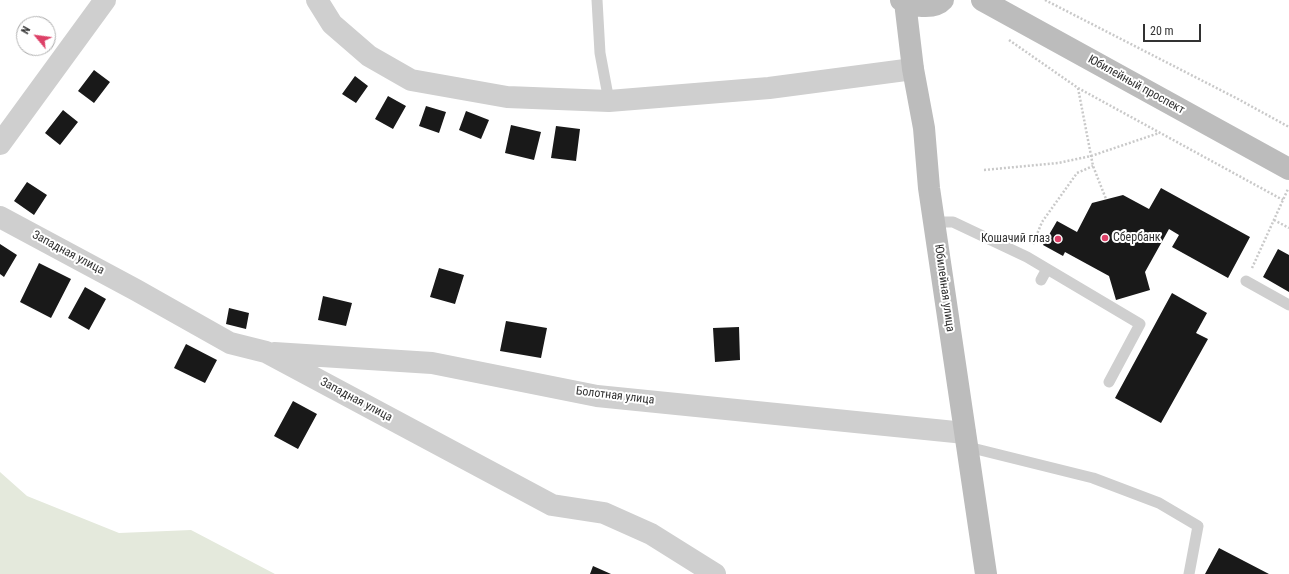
<!DOCTYPE html>
<meta charset="utf-8">
<style>
body{margin:0}
#map{position:relative;width:1289px;height:574px;overflow:hidden;background:#fff;font-family:"Roboto Condensed",sans-serif}
canvas{display:block}
.north{position:absolute;left:16px;top:16px;width:40px;height:40px;box-sizing:border-box;background:#fff;border:1px solid #adadad;border-radius:50%;rotate:299deg;font-size:11px;font-weight:700;line-height:16px;text-align:center;color:#323232}
.north::after{content:'';display:block;margin:auto;width:14px;height:18px;background:#dd4067;clip-path:polygon(50% 0,100% 100%,50% 72%,0 100%)}
.scale{position:absolute;left:1143px;top:24px;width:58px;height:18px;box-sizing:border-box;border:2px solid #323232;border-top:0;padding-left:5px;font-size:12px;line-height:14px;white-space:nowrap;color:#323232;-webkit-text-stroke:3px #fff;paint-order:stroke}
</style>
<div id="map">
<canvas width="1289" height="574"></canvas>
<div class="north">N</div>
<div class="scale">20 m</div>
</div>
<script>
const context = document.querySelector('canvas').getContext('2d');
context.lineJoin = 'round';
function fill(path, color) {
  context.fillStyle = color;
  context.fill(path, 'evenodd');
}
function stroke(path, color, width, dash) {
  context.strokeStyle = color;
  context.lineWidth = width;
  context.lineCap = dash ? 'butt' : 'round';
  context.setLineDash(dash || []);
  context.stroke(path);
}
function drawText(font, color, halo, rows, align = 'center') {
  context.font = font + ' "Roboto Condensed",sans-serif';
  context.lineWidth = 4;
  context.setLineDash([]);
  context.textBaseline = 'middle';
  context.strokeStyle = halo;
  context.fillStyle = color;
  for (const [text, x, y, turn = 0] of rows) {
    context.save();
    context.translate(x, y);
    context.rotate((+turn || 0) * Math.PI / 180);
    context.textAlign = isNaN(turn) ? turn : align;
    if (halo) context.strokeText(text, 0, 0);
    context.fillText(text, 0, 0);
    context.restore();
  }
}
const green = new Path2D(`
 M 0,472 L 27,496 L 119,533 L 191,530 L 275,574 L 0,574 Z`);
const building = new Path2D(`
 M 94,70 L 110,82 L 94,103 L 78,91 Z
 M 355,76 L 368,86 L 356,103 L 342,94 Z
 M 388,96 L 406,106 L 393,129 L 375,119 Z
 M 426,106 L 446,112 L 439,133 L 419,126 Z
 M 63,110 L 78,122 L 60,145 L 45,133 Z
 M 466,111 L 489,120 L 481,139 L 459,130 Z
 M 511,125 L 541,132 L 534,160 L 505,153 Z
 M 556,126 L 580,129 L 576,161 L 551,158 Z
 M 27,182 L 47,195 L 34,215 L 14,201 Z
 M 1161,188 L 1250,237 L 1228,278 L 1172,247 L 1179,235 L 1169,229 L 1145,272 L 1150,290 L 1116,300 L 1109,276 L 1065,252 L 1063,256 L 1043,245 L 1057,221 L 1077,232 L 1092,203 L 1123,195 L 1149,209 Z
 M 0,244 L 17,255 L 4,277 L 0,274 Z
 M 1278,249 L 1289,255 L 1289,292 L 1263,277 Z
 M 39,263 L 71,279 L 51,318 L 20,302 Z
 M 439,268 L 464,275 L 455,304 L 430,297 Z
 M 85,287 L 106,299 L 89,330 L 68,318 Z
 M 1172,293 L 1207,313 L 1196,333 L 1208,339 L 1161,423 L 1115,398 Z
 M 323,296 L 352,303 L 346,326 L 318,320 Z
 M 229,308 L 249,313 L 246,329 L 226,324 Z
 M 506,321 L 547,328 L 541,358 L 500,351 Z
 M 739,327 L 740,360 L 715,362 L 713,328 Z
 M 186,344 L 217,360 L 205,383 L 174,368 Z
 M 293,401 L 317,414 L 298,449 L 274,436 Z
 M 1219,548 L 1269,574 L 1205,574 Z
 M 593,566 L 611,574 L 590,574 Z`);
const path = new Path2D(`
 M 1045,0 L 1238,99 L 1289,127
 M 1009,40 L 1078,88 L 1283,200
 M 1078,88 L 1093,166 L 1106,199
 M 984,170 L 1058,163 L 1091,156 L 1159,133
 M 1274,220 L 1289,228
 M 1033,244 L 1042,222 L 1077,173 L 1093,166
 M 1252,268 L 1288,189`);
const lane = new Path2D(`
 M 597,0 L 600,53 L 609,101
 M 934,222 L 953,222 L 1027,257 L 1140,324 L 1109,382
 M 1041,280 L 1047,269
 M 1246,281 L 1289,305
 M 968,447 L 1093,478 L 1159,503 L 1198,526 L 1189,574`);
const street = new Path2D(`
 M 317,0 L 332,24 L 369,56 L 411,80 L 507,97 L 609,101 L 769,88 L 913,69
 M 0,144 L 105,0
 M 0,217 L 136,290 L 230,343 L 266,352 L 552,505 L 604,513 L 651,534 L 715,574
 M 274,353 L 432,363 L 597,396 L 965,433`);
const secondary = new Path2D(`
 M 901,0 C 911,6 934,10 943,0
 M 982,0 L 1289,169
 M 905,2 L 913,69 L 924,128 L 929,188 L 986,574`);
const markers = [
 [1105,238,4,"#dd4067"],
 [1058,239,4,"#dd4067"]
];
const streetNames = [
 ["Юбилейный проспект",1136,85,29],
 ["Западная улица",68,253,28],
 ["Юбилейная улица",944,288,82],
 ["Болотная улица",615,396,7],
 ["Западная улица",356,400,28]
];
const poiNames = [
 ["Сбербанк",1113,238],
 ["Кошачий глаз",1050,239,"right"]
];
fill(green, '#e4e9dc');
fill(building, '#191919');
stroke(path, '#c9c9c9', 2.5, [2, 2]);
stroke(lane, '#cfcfcf', 11);
stroke(street, '#cfcfcf', 22);
stroke(secondary, '#bcbcbc', 22);
for (const [x, y, r, color] of markers) {
  const dot = new Path2D();
  dot.arc(x, y, r, 0, 2 * Math.PI);
  context.fillStyle = color;
  context.fill(dot);
  stroke(dot, '#fff', 1.5);
}
drawText('12px', '#323232', '#fff', streetNames);
drawText('12px', '#323232', '#fff', poiNames, 'left');
</script>
